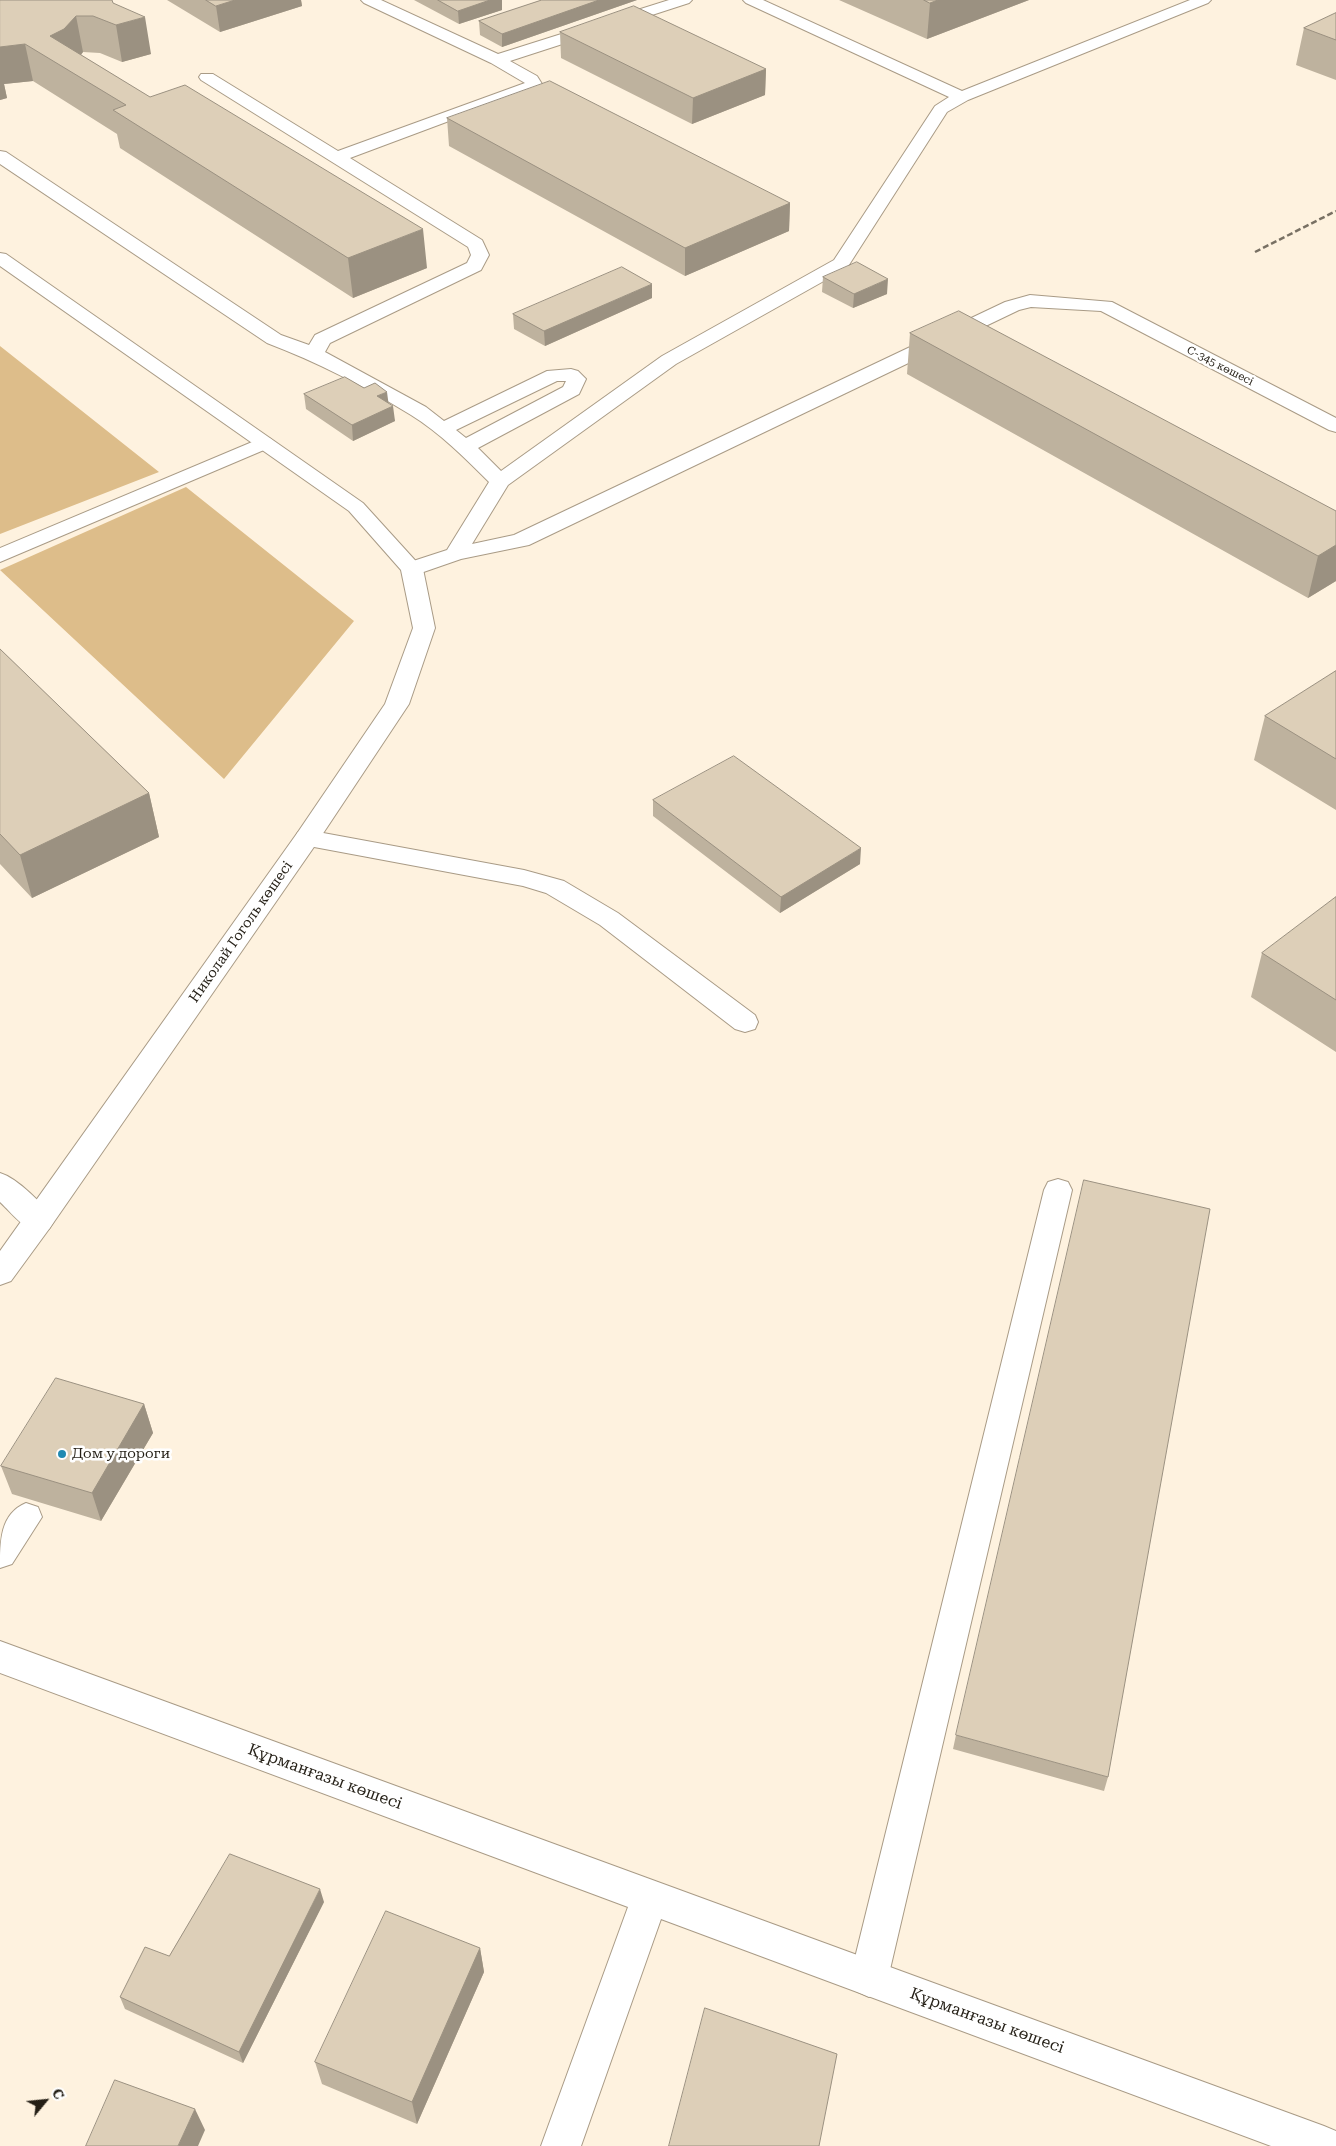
<!DOCTYPE html>
<meta charset="utf-8">
<style>
body{margin:0}
#map{position:relative;width:1336px;height:2146px;overflow:hidden;background:#fef2df;font-family:"Roboto Serif",serif}
canvas{display:block}
.north{position:absolute;left:20px;top:2076px;width:50px;height:50px;-webkit-text-stroke:4px #fff;paint-order:stroke;rotate:62deg;font-size:14px;font-weight:700;line-height:20px;text-align:center;color:#241f16}
.north::after{content:'';display:block;margin:auto;width:18px;height:22px;background:#241f16;clip-path:polygon(50% 0,100% 100%,50% 72%,0 100%)}
</style>
<div id="map">
<canvas width="1336" height="2146"></canvas>
<div class="north">С</div>
</div>
<script>
const context = document.querySelector('canvas').getContext('2d');
context.lineJoin = 'round';
function fill(path, color) {
  context.fillStyle = color;
  context.fill(path, 'evenodd');
}
function stroke(path, color, width, dash) {
  context.strokeStyle = color;
  context.lineWidth = width;
  context.lineCap = dash ? 'butt' : 'round';
  context.setLineDash(dash || []);
  context.stroke(path);
}
function drawText(font, color, halo, rows, align = 'center') {
  context.font = font + ' "Roboto Serif",serif';
  context.lineWidth = 5;
  context.setLineDash([]);
  context.textBaseline = 'middle';
  context.strokeStyle = halo;
  context.fillStyle = color;
  for (const [text, x, y, turn = 0] of rows) {
    context.save();
    context.translate(x, y);
    context.rotate((+turn || 0) * Math.PI / 180);
    context.textAlign = isNaN(turn) ? turn : align;
    if (halo) context.strokeText(text, 0, 0);
    context.fillText(text, 0, 0);
    context.restore();
  }
}
const green = new Path2D(`
 M 0,346 L 159,472 L 0,534 Z
 M 186,487 L 354,621 L 224,779 L 0,570 Z`);
const service = new Path2D(`
 M 361,0 L 381,0 L 498,54 L 669,0 L 692,0 L 689,3 L 510,61 L 537,76 L 542,84 L 540,87 L 350,158 L 482,240 L 489,255 L 481,270 L 330,343 L 325,352 L 426,407 L 444,421 L 547,371 L 571,369 L 578,371 L 586,379 L 579,394 L 478,448 L 501,471 L 662,356 L 834,260 L 935,106 L 949,97 L 746,3 L 743,0 L 763,0 L 962,91 L 1190,0 L 1211,0 L 1208,3 L 968,100 L 947,112 L 847,268 L 676,364 L 508,485 L 472,544 L 514,535 L 1005,302 L 1030,295 L 1112,302 L 1336,418 L 1336,432 L 1329,430 L 1101,311 L 1031,307 L 1019,310 L 529,545 L 461,559 L 412,576 L 404,574 L 401,569 L 404,564 L 447,550 L 489,482 C 465,458 440,433 411,415 C 366,387 317,362 267,343 L 0,164 L 0,151 L 6,152 L 281,335 L 309,345 L 315,335 L 467,263 L 471,255 L 468,247 L 201,80 L 199,77 L 201,74 L 213,74 L 338,151 L 525,83 L 491,63 L 364,3 ZM 557,381 L 566,381 L 563,387 L 466,438 L 456,430 Z
 M 264,437 L 271,439 L 274,443 L 271,447 L 0,562 L 0,548 Z
 M 307,830 L 524,870 L 564,881 L 618,913 L 755,1015 L 758,1022 L 755,1029 L 745,1032 L 735,1029 L 600,925 L 546,893 L 523,886 L 298,844 L 295,838 L 298,832 Z
 M 1058,1179 L 1068,1182 L 1072,1190 L 888,1978 L 882,1991 L 869,1997 L 856,1991 L 850,1978 L 1044,1190 L 1048,1182 Z
 M 26,1503 L 38,1507 L 42,1517 L 12,1564 L 0,1568 C 0,1541 0,1514 26,1503 Z`);
const minor = new Path2D(`
 M 0,1173 C 17,1178 45,1205 54,1221 L 49,1229 C 27,1236 15,1216 0,1202 Z
 M 0,1641 L 1324,2126 L 1336,2131 L 1336,2146 L 1271,2146 L 661,1919 L 581,2146 L 541,2146 L 628,1907 L 0,1673 Z`);
const secondary = new Path2D(`
 M 0,253 L 6,254 L 363,503 L 423,569 L 435,628 L 409,704 L 316,844 L 49,1229 L 11,1281 L 0,1285 L 0,1251 L 298,832 L 385,704 L 413,628 L 401,570 L 349,511 L 0,266 Z`);
const rail = new Path2D(`
 M 1255,252 L 1336,211`);
const wall = new Path2D(`
 M 0,0 L 113,3 L 151,54 L 122,62 L 100,53 L 83,52 L 81,55 L 427,268 L 353,298 L 120,148 L 117,134 L 33,81 L 4,84 L 7,98 L 0,100 Z
 M 167,0 L 301,0 L 302,6 L 220,32 Z
 M 414,0 L 502,0 L 502,10 L 459,24 Z
 M 542,0 L 637,0 L 502,47 L 480,35 L 479,21 Z
 M 839,0 L 1029,0 L 927,39 Z
 M 1336,13 L 1336,80 L 1296,65 L 1304,28 Z
 M 560,32 L 766,69 L 765,95 L 692,124 L 561,58 Z
 M 447,118 L 790,203 L 789,231 L 685,276 L 449,146 Z
 M 823,277 L 887,294 L 853,308 L 822,292 Z
 M 652,298 L 545,346 L 514,329 L 513,314 Z
 M 910,333 L 1336,511 L 1336,581 L 1308,598 L 907,374 Z
 M 304,394 L 388,403 L 395,421 L 353,441 L 306,409 Z
 M 0,649 L 149,793 L 159,837 L 32,898 L 0,864 Z
 M 1336,671 L 1336,810 L 1254,760 L 1265,716 Z
 M 653,800 L 860,864 L 780,913 L 653,816 Z
 M 1336,897 L 1336,1052 L 1251,997 L 1262,953 Z
 M 144,1404 L 153,1433 L 101,1521 L 12,1494 L 1,1466 Z
 M 956,1735 L 1108,1777 L 1104,1791 L 953,1749 Z
 M 324,1902 L 243,2063 L 125,2009 L 120,1997 L 169,1956 Z
 M 480,1948 L 484,1972 L 417,2124 L 322,2084 L 315,2062 Z`);
const shadedWall = new Path2D(`
 M 235,0 L 301,0 L 302,6 L 220,32 L 216,6 Z
 M 490,0 L 502,0 L 502,10 L 459,24 L 458,11 Z
 M 599,0 L 637,0 L 502,47 L 502,34 Z
 M 938,0 L 1029,0 L 927,39 L 930,3 Z
 M 76,16 L 83,52 L 72,66 L 50,36 Z
 M 145,17 L 151,54 L 122,62 L 116,25 Z
 M 25,44 L 33,81 L 4,84 L 7,98 L 0,100 L 0,47 Z
 M 766,69 L 765,95 L 692,124 L 693,98 Z
 M 790,203 L 789,231 L 685,276 L 685,248 Z
 M 423,229 L 427,268 L 353,298 L 348,258 Z
 M 888,279 L 887,294 L 853,308 L 854,294 Z
 M 652,284 L 652,298 L 545,346 L 544,331 Z
 M 387,392 L 389,407 L 377,396 Z
 M 393,406 L 395,421 L 353,441 L 352,425 Z
 M 1336,545 L 1336,581 L 1308,598 L 1318,556 Z
 M 149,793 L 159,837 L 32,898 L 20,855 Z
 M 861,848 L 860,864 L 780,913 L 781,897 Z
 M 144,1404 L 153,1433 L 101,1521 L 92,1493 Z
 M 320,1889 L 324,1902 L 243,2063 L 239,2052 Z
 M 480,1948 L 484,1972 L 417,2124 L 412,2102 Z
 M 195,2109 L 205,2130 L 198,2146 L 178,2146 Z`);
const building = new Path2D(`
 M 0,0 L 112,0 L 113,3 L 145,17 L 116,25 L 93,16 L 76,16 L 64,29 L 50,36 L 150,97 L 185,85 L 423,229 L 348,258 L 113,110 L 126,105 L 25,44 L 0,47 Z
 M 206,0 L 235,0 L 216,6 Z
 M 438,0 L 490,0 L 458,11 Z
 M 542,0 L 599,0 L 502,34 L 479,21 Z
 M 924,0 L 938,0 L 930,3 Z
 M 634,6 L 766,69 L 693,98 L 560,32 Z
 M 1336,13 L 1336,40 L 1304,28 Z
 M 550,81 L 790,203 L 685,248 L 447,118 Z
 M 857,262 L 888,279 L 854,294 L 823,277 Z
 M 622,267 L 652,284 L 544,331 L 513,314 Z
 M 959,311 L 1336,511 L 1336,545 L 1318,556 L 910,333 Z
 M 345,377 L 364,388 L 375,383 L 387,392 L 377,396 L 393,406 L 352,425 L 304,394 Z
 M 0,649 L 149,793 L 20,855 L 0,834 Z
 M 1336,671 L 1336,759 L 1265,716 Z
 M 734,756 L 861,848 L 781,897 L 653,800 Z
 M 1336,897 L 1336,1000 L 1262,953 Z
 M 1084,1180 L 1210,1209 L 1108,1777 L 956,1735 Z
 M 56,1378 L 144,1404 L 92,1493 L 1,1466 Z
 M 230,1854 L 320,1889 L 239,2052 L 120,1997 L 145,1947 L 169,1956 Z
 M 386,1911 L 480,1948 L 412,2102 L 315,2062 Z
 M 705,2008 L 837,2054 L 819,2146 L 669,2146 Z
 M 115,2080 L 195,2109 L 178,2146 L 86,2146 Z`);
const markers = [
 [62,1454,5,"#218ab2"]
];
const farStreetnames = [
 ["С-345 көшесі",1220,366,27]
];
const streetNames = [
 ["Николай Гоголь көшесі",241,932,-55]
];
const poiNames = [
 ["Дом у дороги",72,1454]
];
const nearStreetnames = [
 ["Құрманғазы көшесі",325,1777,20],
 ["Құрманғазы көшесі",987,2021,20]
];
fill(green, '#ddbd8a');
stroke(service, '#a99b86', 2);
stroke(minor, '#a99b86', 2);
stroke(secondary, '#a99b86', 2);
fill(service, '#fff');
fill(minor, '#fff');
fill(secondary, '#fff');
stroke(rail, '#787063', 2.5, [6, 3]);
fill(wall, '#beb29e');
fill(shadedWall, '#9b9181');
fill(building, '#ddcfb8');
stroke(building, '#9b9181', 1);
for (const [x, y, r, color] of markers) {
  const dot = new Path2D();
  dot.arc(x, y, r, 0, 2 * Math.PI);
  context.fillStyle = color;
  context.fill(dot);
  stroke(dot, '#fff', 2);
}
drawText('11px', '#241f16', '#fff', farStreetnames);
drawText('14px', '#241f16', '#fff', streetNames);
drawText('14px', '#241f16', '#fff', poiNames, 'left');
drawText('16px', '#241f16', '#fff', nearStreetnames);
</script>
